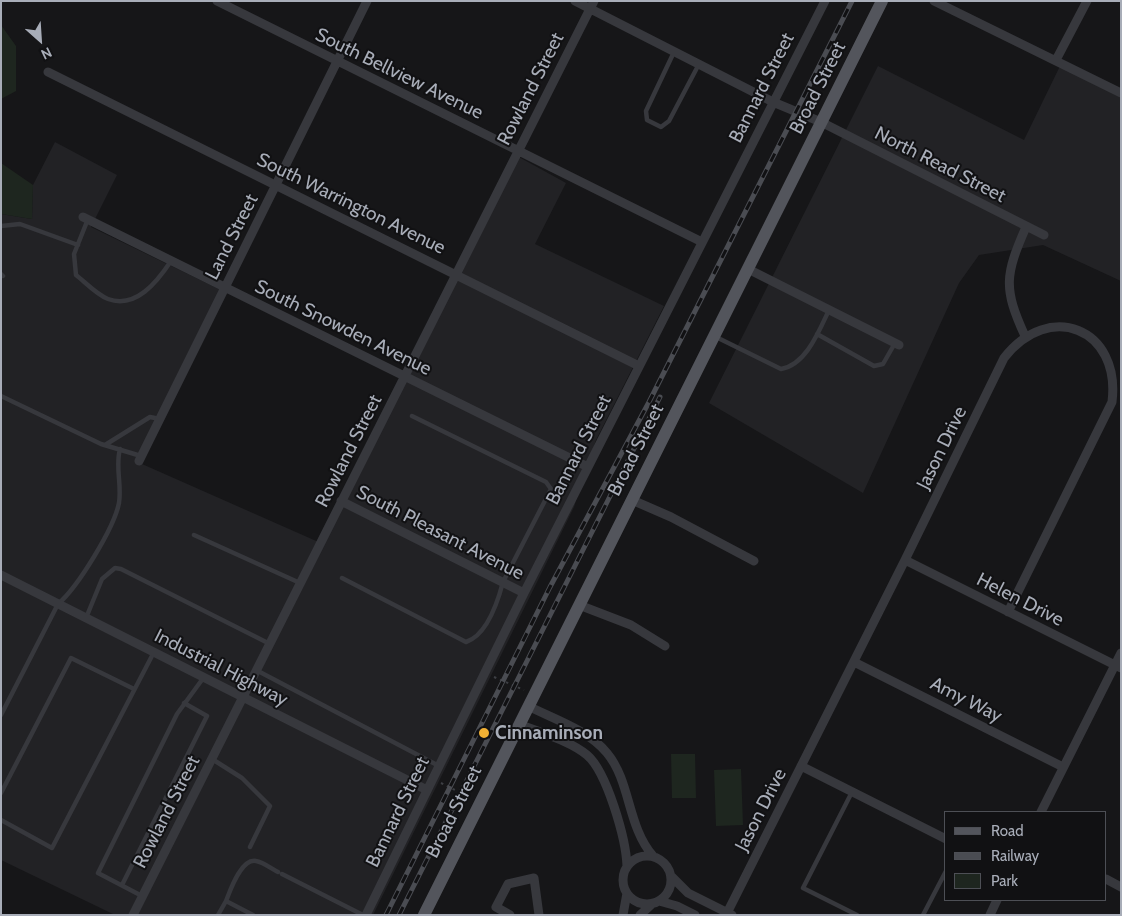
<!DOCTYPE html>
<style>
body{margin:0}
#map{position:relative;width:1122px;height:916px;overflow:hidden;background:#161618;font-family:Cabin,sans-serif}
canvas{display:block}
.frame{position:absolute;inset:0;border:2px solid #a8adb8;pointer-events:none}
.legend{position:absolute;left:944px;top:811px;width:162px;height:90px;box-sizing:border-box;background:#111113;border:1px solid #4d4f55;margin:0;padding:6px 9px;list-style:none;font-size:15px;color:#a8adb8}
.legend li{display:flex;align-items:center;gap:10px;height:25px}
.legend b{width:25px;border:1px solid #4d4f55}
.north{position:absolute;left:15px;top:15px;width:50px;height:50px;-webkit-text-stroke:4px #111113;paint-order:stroke;rotate:154deg;font-size:14px;font-weight:700;line-height:20px;text-align:center;color:#a8adb8}
.north::after{content:'';display:block;margin:auto;width:18px;height:22px;background:#a8adb8;clip-path:polygon(50% 0,100% 100%,50% 72%,0 100%)}
</style>
<div id="map">
<canvas width="1122" height="916"></canvas>
<div class="frame"></div>
<ul class="legend">
<li><b style="height:6px;background:#53555c"></b>Road</li>
<li><b style="height:6px;background:#4a4c52"></b>Railway</li>
<li><b style="height:14px;background:#1e261f"></b>Park</li>
</ul>
<div class="north">N</div>
</div>
<script>
const context = document.querySelector('canvas').getContext('2d');
context.lineJoin = 'round';
function fill(path, color) {
  context.fillStyle = color;
  context.fill(path, 'evenodd');
}
function stroke(path, color, width, dash) {
  context.strokeStyle = color;
  context.lineWidth = width;
  context.lineCap = dash ? 'butt' : 'round';
  context.setLineDash(dash || []);
  context.stroke(path);
}
function drawText(font, color, halo, rows, align = 'center') {
  context.font = font + ' Cabin,sans-serif';
  context.lineWidth = 4;
  context.setLineDash([]);
  context.textBaseline = 'middle';
  context.strokeStyle = halo;
  context.fillStyle = color;
  for (const [text, x, y, turn = 0] of rows) {
    context.save();
    context.translate(x, y);
    context.rotate((+turn || 0) * Math.PI / 180);
    context.textAlign = isNaN(turn) ? turn : align;
    if (halo) context.strokeText(text, 0, 0);
    context.fillText(text, 0, 0);
    context.restore();
  }
}
const built = new Path2D(`
 M 878,66 L 1024,140 L 1060,66 L 1121,96 L 1121,281 L 1043,245 L 979,255 L 959,283 L 863,493 L 709,403 Z
 M 55,142 L 117,175 L 91,227 L 225,292 L 142,464 L 323,544 L 517,156 L 566,183 L 535,244 L 664,306 L 596,440 L 574,507 L 373,915 L 115,915 L 1,860 L 1,214 L 32,219 L 33,185 Z`);
const green = new Path2D(`
 M 1,25 L 16,46 L 16,91 L 1,99 Z
 M 1,163 L 33,185 L 32,219 L 1,214 Z
 M 671,754 L 695,754 L 696,798 L 672,798 Z
 M 741,769 L 743,825 L 716,826 L 714,770 Z`);
const path = new Path2D(`
 M 494,677 L 524,690
 M 441,783 L 455,790`);
const lane = new Path2D(`
 M 674,52 L 646,111 L 647,120 L 661,127 L 669,121 L 699,64
 M 88,219 L 74,254 L 76,275 C 85,282 97,295 108,299 C 136,309 157,282 171,261
 M 1,226 L 20,224 L 78,245
 M 1,274 L 3,276
 M 817,334 L 874,366 L 883,364 L 895,343
 M 716,337 L 781,369 C 806,365 819,331 829,310
 M 1,396 L 101,444 L 141,456
 M 105,445 L 150,417 L 160,419
 M 194,535 L 300,583
 M 342,578 L 466,642 C 487,635 498,601 503,582 L 551,489 L 546,482 L 412,416
 M 86,618 L 102,579 L 115,568 L 121,569 L 270,644
 M 256,670 L 439,766
 M 1,715 L 58,604 C 78,587 114,528 119,503 C 122,484 115,467 120,449
 M 212,759 L 242,778 L 270,806 L 250,847
 M 852,792 L 803,888 L 857,915
 M 1,793 L 71,658 L 134,689
 M 1,820 L 52,848 L 154,652
 M 282,874 L 363,915
 M 122,885 L 207,716 L 184,703
 M 142,896 L 98,873 L 177,714 L 204,677
 M 226,901 C 230,891 241,858 256,861 C 263,862 272,869 278,872
 M 218,915 L 226,901 L 253,915
 M 923,915 L 946,871`);
const street = new Path2D(`
 M 217,1 L 702,242
 M 575,1 L 773,102 L 821,122 L 1044,235
 M 934,1 L 1121,93
 M 1056,60 L 1087,1
 M 48,72 L 639,366
 M 83,217 L 588,467
 M 748,269 L 899,345
 M 1025,336 C 1003,288 1005,275 1026,227
 M 139,461 L 367,1
 M 632,500 L 671,517 L 754,561
 M 341,501 L 524,593
 M 905,560 L 1121,668
 M 1,575 L 427,790
 M 579,605 L 631,625 L 665,646
 M 854,662 L 1063,767
 M 528,706 C 554,719 588,730 607,753 C 631,782 627,826 653,856
 M 519,724 C 540,733 569,740 587,755 C 607,772 626,839 627,866
 M 801,766 L 946,839
 M 1041,812 L 1121,653
 M623 880a24 24 0 1 1 48 0a24 24 0 1 1-48 0Z
 M 672,877 L 688,893 L 732,915
 M 1106,879 L 1121,887
 M 659,901 L 677,906 L 695,915
 M 133,915 L 594,1
 M 366,915 L 524,593 L 825,1
 M 510,915 L 496,907 L 508,884 L 534,878 L 539,915
 M 623,915 L 627,893
 M 640,915 L 653,903
 M 726,915 L 905,560 L 1004,358 C 1049,300 1121,328 1112,402 L 1008,612
 M 990,915 L 997,900`);
const primary = new Path2D(`
 M 424,915 L 882,1`);
const rail = new Path2D(`
 M 386,915 L 550,587 L 649,402 L 852,1
 M 399,915 L 660,397`);
const markers = [
 [484,733,6,"#f2b134"]
];
const streetNames = [
 ["South Bellview Avenue",399,74,26],
 ["Bannard Street",762,88,-63],
 ["Broad Street",818,88,-63],
 ["Rowland Street",531,89,-63],
 ["North Read Street",940,165,27],
 ["South Warrington Avenue",351,204,26],
 ["Land Street",232,237,-63],
 ["South Snowden Avenue",343,328,26],
 ["Jason Drive",942,448,-64],
 ["Bannard Street",579,450,-63],
 ["Broad Street",636,450,-63],
 ["Rowland Street",349,451,-63],
 ["South Pleasant Avenue",440,533,27],
 ["Helen Drive",1020,600,27],
 ["Industrial Highway",221,668,27],
 ["Amy Way",966,700,27],
 ["Jason Drive",761,810,-63],
 ["Rowland Street",167,812,-63],
 ["Bannard Street",398,812,-64],
 ["Broad Street",454,812,-63]
];
const poiNames = [
 ["Cinnaminson",495,733]
];
fill(built, '#222225');
fill(green, '#1e261f');
stroke(path, '#3d3f44', 2, [2.5, 4]);
stroke(lane, '#37383d', 4.5);
stroke(street, '#37383d', 9);
stroke(primary, '#53555c', 12);
stroke(rail, '#4a4c52', 5);
stroke(rail, '#111113', 3, [9]);
for (const [x, y, r, color] of markers) {
  const dot = new Path2D();
  dot.arc(x, y, r, 0, 2 * Math.PI);
  context.fillStyle = color;
  context.fill(dot);
  stroke(dot, '#111113', 2);
}
drawText('19px', '#a8adb8', '#111113', streetNames);
drawText('bold 19px', '#a8adb8', '#111113', poiNames, 'left');
</script>
